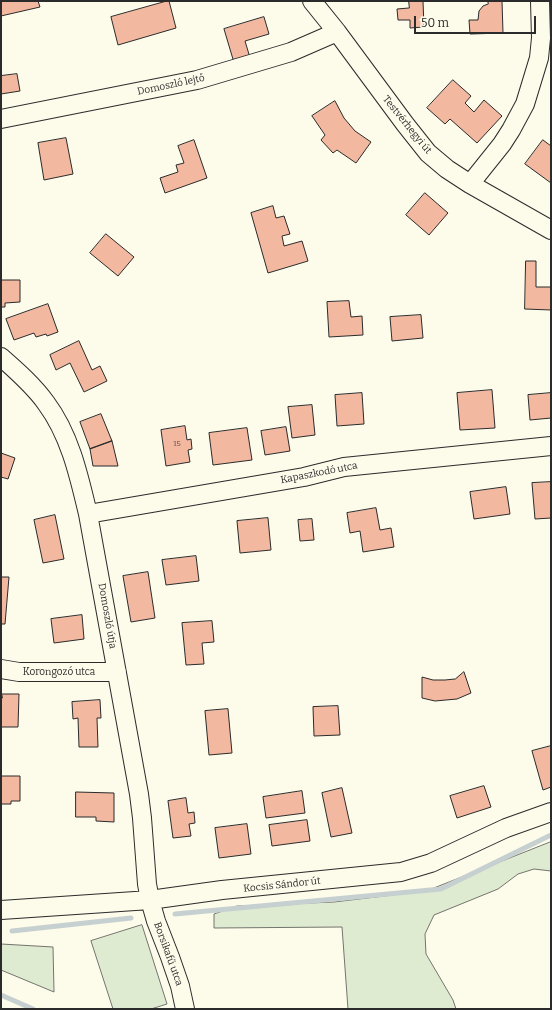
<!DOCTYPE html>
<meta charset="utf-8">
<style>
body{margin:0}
#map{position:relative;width:552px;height:1010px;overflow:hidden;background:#fdfbea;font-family:Bitter,serif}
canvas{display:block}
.frame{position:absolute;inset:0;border:2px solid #2b2b2b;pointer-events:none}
.scale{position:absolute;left:414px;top:16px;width:122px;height:18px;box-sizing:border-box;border:2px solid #2b2b2b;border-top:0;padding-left:5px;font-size:12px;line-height:14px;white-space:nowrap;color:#2b2b2b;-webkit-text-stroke:3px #fdfbea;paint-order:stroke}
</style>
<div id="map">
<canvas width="552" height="1010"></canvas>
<div class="frame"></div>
<div class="scale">50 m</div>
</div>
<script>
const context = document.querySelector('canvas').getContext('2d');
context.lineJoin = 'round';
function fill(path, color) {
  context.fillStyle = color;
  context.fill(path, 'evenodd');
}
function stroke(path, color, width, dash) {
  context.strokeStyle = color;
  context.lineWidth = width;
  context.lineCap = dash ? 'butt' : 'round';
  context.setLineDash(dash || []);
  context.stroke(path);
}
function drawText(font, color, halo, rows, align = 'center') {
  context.font = font + ' Bitter,serif';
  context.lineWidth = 3;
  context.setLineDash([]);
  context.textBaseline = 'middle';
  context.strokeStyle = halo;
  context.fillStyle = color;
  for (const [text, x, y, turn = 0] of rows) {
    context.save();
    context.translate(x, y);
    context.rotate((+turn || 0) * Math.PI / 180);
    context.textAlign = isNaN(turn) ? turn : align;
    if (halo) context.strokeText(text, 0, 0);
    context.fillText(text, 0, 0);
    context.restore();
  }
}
const green = new Path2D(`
 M 551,842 L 551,871 L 534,869 L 518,874 L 498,889 L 434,915 L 425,934 L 426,954 L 453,1000 L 456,1009 L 348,1009 L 342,927 L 214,928 L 214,914 L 237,906 L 334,902 L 426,891 Z
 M 142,925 L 167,1004 L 151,1009 L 113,1009 L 91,941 Z
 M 1,944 L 53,947 L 54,992 L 1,970 Z`);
const stream = new Path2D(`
 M 175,914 L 441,889 L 551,835
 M 12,931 L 131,918
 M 1,995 L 33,1009`);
const building = new Path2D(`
 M 1,1 L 38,1 L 40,7 L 1,16 Z
 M 167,1 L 169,1 L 176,28 L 118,45 L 111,17 Z
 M 409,1 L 423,1 L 424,27 L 410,28 L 410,20 L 398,20 L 397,9 L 409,8 Z
 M 488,1 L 502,1 L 503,33 L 470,34 L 469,20 L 478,20 L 479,11 L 483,6 L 488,4 Z
 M 264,17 L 269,34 L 245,41 L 251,61 L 235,66 L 224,29 Z
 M 17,74 L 20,91 L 1,94 L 1,76 Z
 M 453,80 L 471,96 L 465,103 L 474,112 L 484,100 L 502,116 L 477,143 L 450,119 L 445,124 L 427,108 Z
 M 335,101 L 344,118 L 355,131 L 371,142 L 356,163 L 337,150 L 333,153 L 321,140 L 325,135 L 312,116 Z
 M 66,138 L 73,174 L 44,180 L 38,143 Z
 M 194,140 L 207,178 L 165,193 L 160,178 L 178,172 L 176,165 L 184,163 L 178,146 Z
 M 543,140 L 551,146 L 551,183 L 525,164 Z
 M 425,193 L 448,213 L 429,235 L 406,215 Z
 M 273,206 L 276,218 L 284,216 L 290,234 L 282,236 L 284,246 L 302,241 L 308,261 L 268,273 L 251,213 Z
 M 106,234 L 134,257 L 118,276 L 90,253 Z
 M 526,261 L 536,261 L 536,287 L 551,287 L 551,310 L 525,309 Z
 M 1,280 L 20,280 L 20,302 L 5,303 L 5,307 L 1,307 Z
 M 349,301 L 351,317 L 362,316 L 363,335 L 329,337 L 327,302 Z
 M 48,304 L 58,332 L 47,336 L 46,334 L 36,337 L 34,333 L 14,340 L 6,319 Z
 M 421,315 L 423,338 L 392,341 L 390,317 Z
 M 79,341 L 92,370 L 100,366 L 107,381 L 84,392 L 70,363 L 56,370 L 50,355 Z
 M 492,390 L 495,428 L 460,430 L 457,393 Z
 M 362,393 L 364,424 L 337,426 L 335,395 Z
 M 551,393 L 551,418 L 530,420 L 528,395 Z
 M 312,405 L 315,435 L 292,438 L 288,407 Z
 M 101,414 L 112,441 L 90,449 L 80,422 Z
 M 185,426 L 187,440 L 191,439 L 192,449 L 188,450 L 190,462 L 166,466 L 161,430 Z
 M 286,427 L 290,451 L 265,455 L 261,431 Z
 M 247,428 L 252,460 L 213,465 L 209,433 Z
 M 112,441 L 118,466 L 93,466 L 90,449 Z
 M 1,453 L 15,458 L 8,479 L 1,477 Z
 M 551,482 L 551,518 L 535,519 L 532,483 Z
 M 506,487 L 510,514 L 474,519 L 470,492 Z
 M 376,508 L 380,530 L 391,528 L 394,547 L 363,552 L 360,531 L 350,533 L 347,513 Z
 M 55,515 L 64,559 L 43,563 L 34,520 Z
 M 268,518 L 271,550 L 240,553 L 237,521 Z
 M 312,519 L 314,540 L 300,541 L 298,520 Z
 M 196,556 L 199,581 L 166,585 L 162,560 Z
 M 148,572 L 155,618 L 131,622 L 123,576 Z
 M 1,577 L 9,577 L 5,624 L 1,624 Z
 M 82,615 L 84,639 L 54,643 L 51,619 Z
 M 212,621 L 214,642 L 202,643 L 204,664 L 186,665 L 182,623 Z
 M 464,672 L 471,693 L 457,699 L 435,701 L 422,698 L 422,677 L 433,680 L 445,680 L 455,679 Z
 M 2,694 L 19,694 L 18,727 L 1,727 L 1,698 L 2,698 Z
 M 100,700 L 101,718 L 97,718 L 98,747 L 79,747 L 78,718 L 73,719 L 72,702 Z
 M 338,706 L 340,735 L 314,736 L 313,707 Z
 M 228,709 L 232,753 L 209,755 L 205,711 Z
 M 551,746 L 551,787 L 543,790 L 532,751 Z
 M 1,776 L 20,776 L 20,801 L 11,801 L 11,804 L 1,804 Z
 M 484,786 L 491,807 L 457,818 L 450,796 Z
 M 342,788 L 352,833 L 331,837 L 322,793 Z
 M 302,791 L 305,813 L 266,818 L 263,797 Z
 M 76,792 L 114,793 L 114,822 L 96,821 L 96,817 L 76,817 Z
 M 186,798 L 188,813 L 194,812 L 195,823 L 189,824 L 191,836 L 173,838 L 168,801 Z
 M 307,820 L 310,841 L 272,846 L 269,825 Z
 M 247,824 L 251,854 L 219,858 L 215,828 Z`);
const minor = new Path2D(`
 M 312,1 L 337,32 L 405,124 L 428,153 L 447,169 L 470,184 L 551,230
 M 1,119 L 197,80 L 291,52 L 337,32
 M 470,184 L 502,144 L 511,130 L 525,104 L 539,58 L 541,38 L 540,1
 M 1,357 C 17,371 34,386 46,403 C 70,435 79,476 88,514 L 139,794 L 142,818 L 147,884 L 150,900 L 156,921 L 170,957 L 180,986 L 185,1009
 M 88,514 L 304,477 L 344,467 L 551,446
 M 1,669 L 19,672 L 117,672
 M 1,910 L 150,900 L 222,890 L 401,872 L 431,863 L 506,828 L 551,812`);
const numberNames = [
 ["15",177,444]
];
const streetNames = [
 ["Domoszló lejtő",171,85,-12],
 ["Testvérhegyi út",407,125,51],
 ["Kapaszkodó utca",319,473,-11],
 ["Domoszló útja",107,616,80],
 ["Korongozó utca",59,672],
 ["Kocsis Sándor út",282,885,-6],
 ["Borsikafű utca",168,954,70]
];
fill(green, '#deebd1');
stroke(green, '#74746e', 1);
stroke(stream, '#c7d0d0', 5);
fill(building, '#f2b8a0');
stroke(building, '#2b2b2b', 1);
stroke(minor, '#2b2b2b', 20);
stroke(minor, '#fdfbea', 18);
drawText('8px', '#5d4e48', null, numberNames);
drawText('10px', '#2b2b2b', '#fdfbea', streetNames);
</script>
